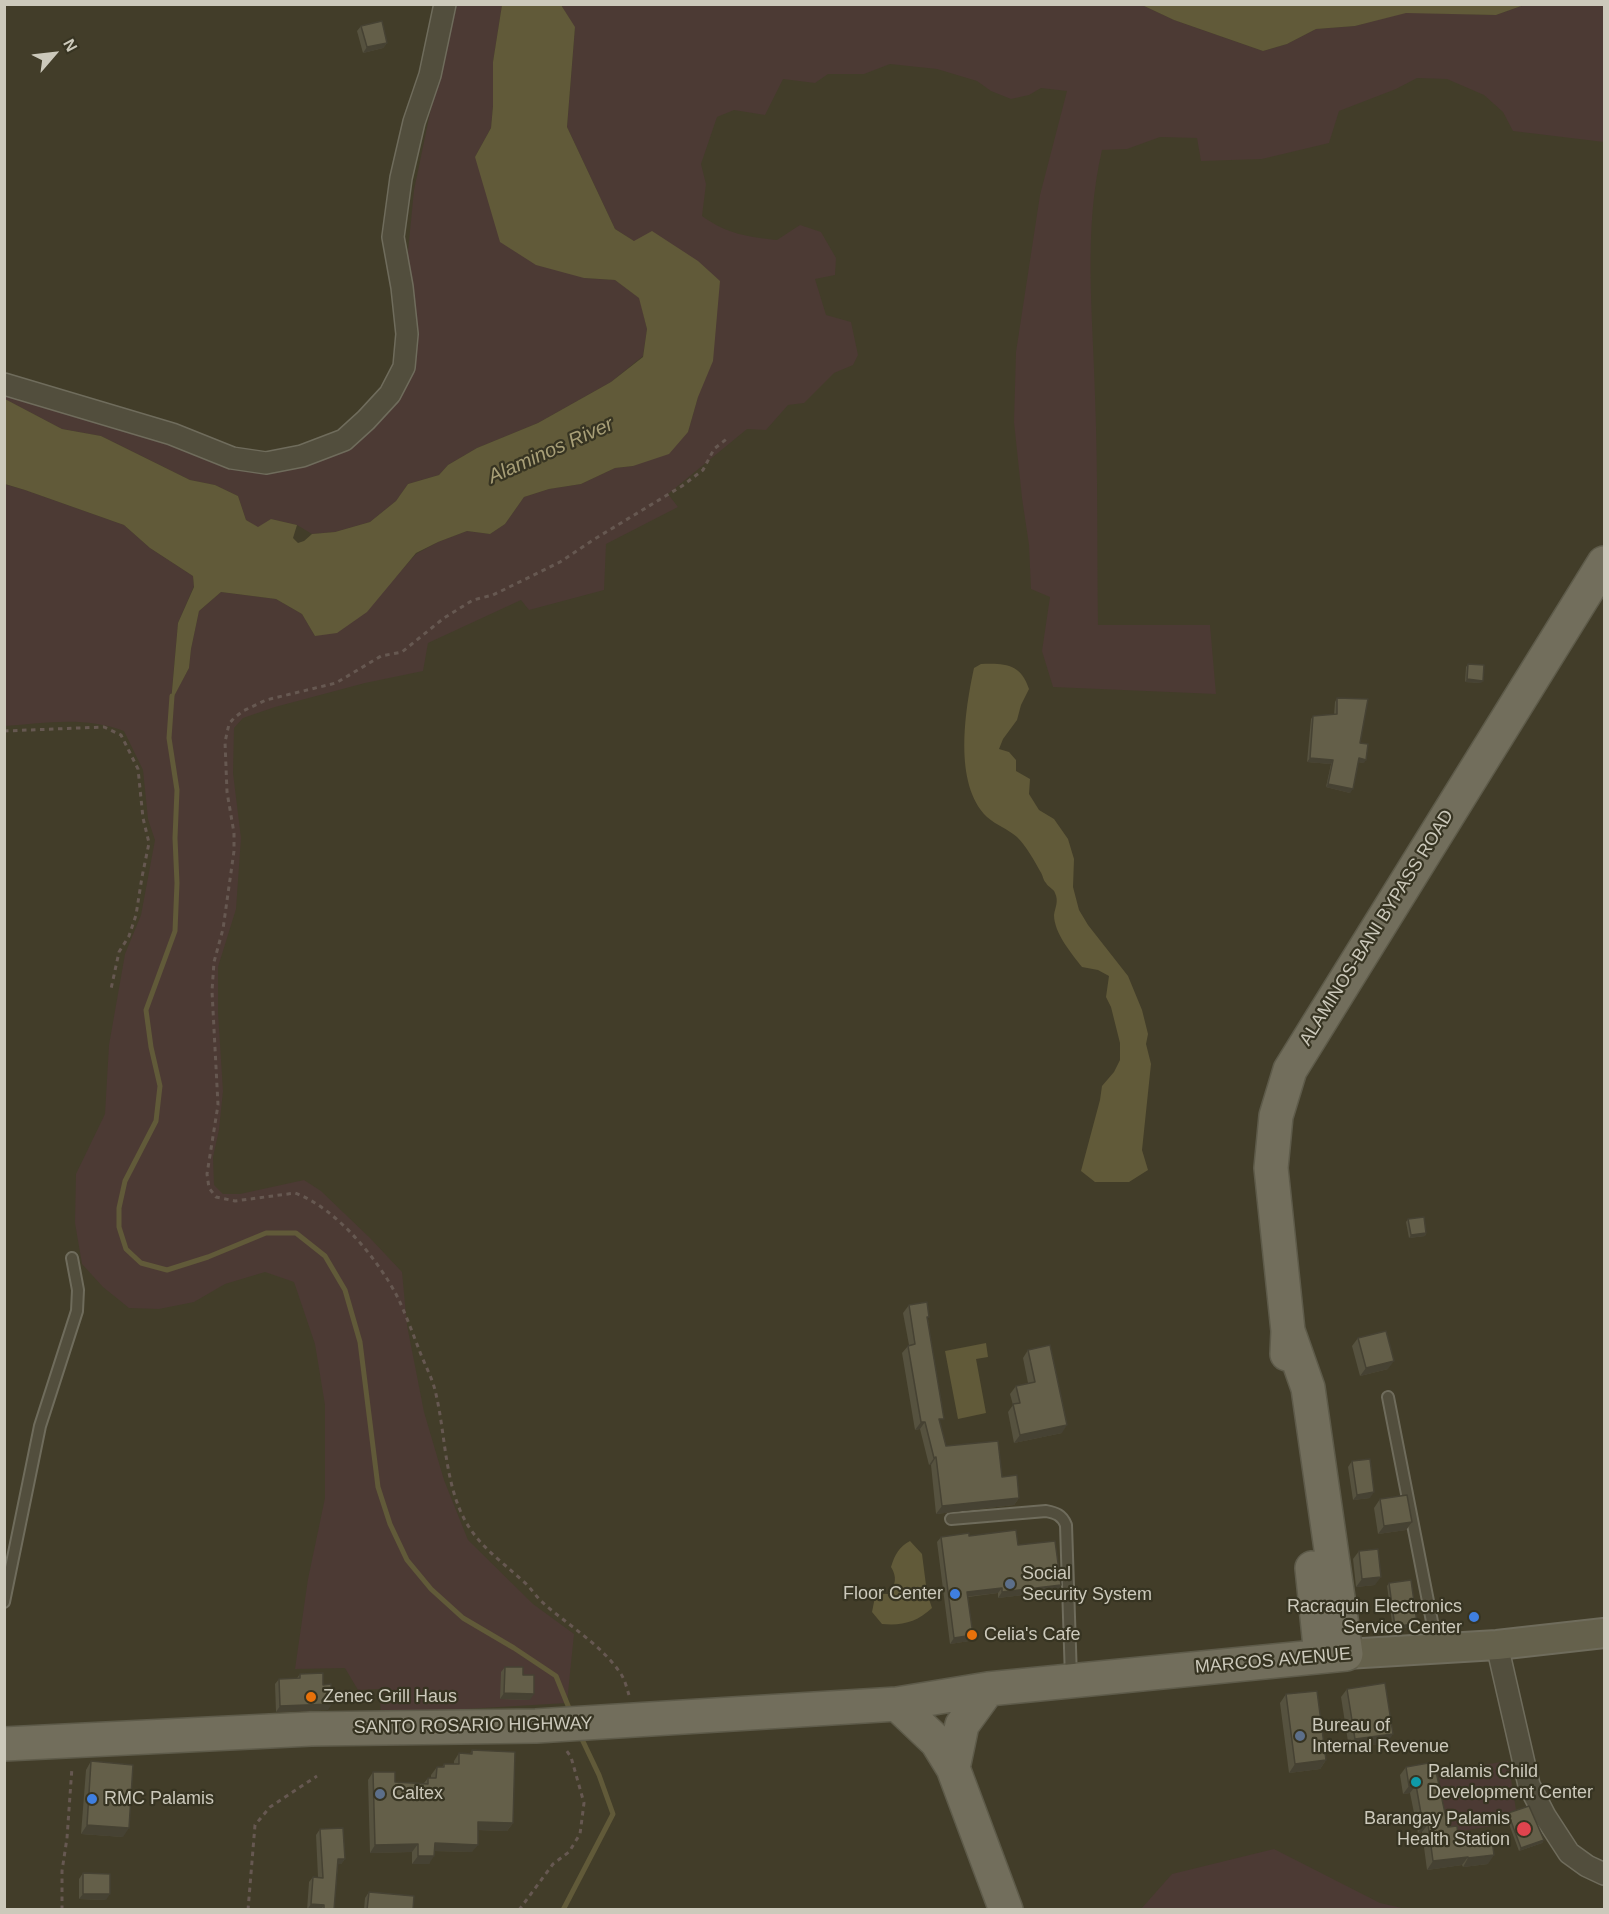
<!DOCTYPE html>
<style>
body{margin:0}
#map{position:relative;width:1609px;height:1914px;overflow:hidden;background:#423d29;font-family:Helvetica,sans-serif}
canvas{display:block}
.frame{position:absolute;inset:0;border:6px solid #ccc9bb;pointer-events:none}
.north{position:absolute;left:24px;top:24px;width:60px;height:60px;-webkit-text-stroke:4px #373422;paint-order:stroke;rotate:62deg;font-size:16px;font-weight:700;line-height:24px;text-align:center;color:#ccc9bb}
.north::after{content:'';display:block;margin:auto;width:21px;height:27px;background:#ccc9bb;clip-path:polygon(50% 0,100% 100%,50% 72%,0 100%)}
</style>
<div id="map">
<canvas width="1609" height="1914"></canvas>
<div class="frame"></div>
<div class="north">N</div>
</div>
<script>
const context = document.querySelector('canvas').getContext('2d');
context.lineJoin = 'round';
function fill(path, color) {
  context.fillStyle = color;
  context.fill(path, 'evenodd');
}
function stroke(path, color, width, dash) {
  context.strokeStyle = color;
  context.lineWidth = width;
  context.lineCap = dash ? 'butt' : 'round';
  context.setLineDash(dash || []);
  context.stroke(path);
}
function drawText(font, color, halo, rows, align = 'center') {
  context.font = font + ' Helvetica,sans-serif';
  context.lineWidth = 4.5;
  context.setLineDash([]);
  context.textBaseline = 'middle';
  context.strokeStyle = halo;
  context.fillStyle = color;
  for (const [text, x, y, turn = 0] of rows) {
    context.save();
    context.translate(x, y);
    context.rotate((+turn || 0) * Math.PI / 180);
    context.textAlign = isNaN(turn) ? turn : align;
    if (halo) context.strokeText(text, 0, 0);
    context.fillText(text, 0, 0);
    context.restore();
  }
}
const green = new Path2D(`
 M 457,5 L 502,5 L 493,62 L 493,106 L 491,128 L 475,157 L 584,278 L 615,280 L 640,298 L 647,329 L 643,356 L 611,382 L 538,423 L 477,448 L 448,465 L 439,475 L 408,484 L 396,501 L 370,522 L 335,532 L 312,534 L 297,525 L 271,519 L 258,528 L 246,520 L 238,496 L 215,485 L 190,480 L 101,436 L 62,429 L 5,399 L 5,390 L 194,449 L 313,457 L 394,395 L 414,190 L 430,113 Z
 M 561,5 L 1142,5 L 1174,20 L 1263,51 L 1287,44 L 1316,29 L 1355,26 L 1406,12 L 1496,15 L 1524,5 L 1604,5 L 1604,142 L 1513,131 L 1503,112 L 1484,95 L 1447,79 L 1417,78 L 1396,89 L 1339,111 L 1329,143 L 1262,159 L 1201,161 L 1197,138 L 1160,137 L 1127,149 L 1102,150 C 1083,231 1093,314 1095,396 C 1098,472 1097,549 1098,625 L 1210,625 L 1216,694 L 1053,687 L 1042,651 L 1050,597 L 1031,589 L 1029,545 L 1022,498 L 1014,422 L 1016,352 L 1040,195 L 1067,91 L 1041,88 L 1029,95 L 1011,99 L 991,91 L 977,81 L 937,69 L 890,64 L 864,74 L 828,74 L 815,83 L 783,79 L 765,115 L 734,110 L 717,117 L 701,164 L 706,184 L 702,216 C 727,234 748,237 777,240 L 800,225 L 821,232 L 836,258 L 835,275 L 815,279 L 826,315 L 851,322 L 858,355 L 853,365 L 834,373 L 804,403 L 788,405 L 766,430 L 747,429 L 668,494 L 678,507 L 606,544 L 604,590 L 529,610 L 521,600 L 428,643 L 423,671 L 365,683 L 275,707 L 243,718 L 234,728 L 233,773 L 241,838 L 236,909 L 218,967 L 218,1012 L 223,1091 L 219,1130 L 213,1157 L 214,1185 L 223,1194 L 240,1194 L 304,1180 L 321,1191 L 370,1238 L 402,1272 L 407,1325 L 424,1412 L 444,1480 L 468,1540 L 533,1604 L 574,1634 L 567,1703 L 381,1714 L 379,1689 L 358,1690 L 345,1668 L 295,1669 L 308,1579 L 325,1498 L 325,1405 L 315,1344 L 294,1282 L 265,1272 L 225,1284 L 194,1302 L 159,1309 L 129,1308 L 103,1287 L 82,1264 L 75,1223 L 76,1174 L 105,1114 L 109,1045 L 125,954 L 141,915 L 155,840 L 148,819 L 143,770 L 124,731 C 84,716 46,723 5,726 L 4,484 L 25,490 L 124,525 L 150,548 L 193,576 L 194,586 L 178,623 L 171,701 L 189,668 L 191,649 L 199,611 L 221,592 L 276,599 L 302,614 L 315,636 L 392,581 L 416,554 L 438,542 L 467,531 L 490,534 L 505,524 L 524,497 L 549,489 L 581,484 L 615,468 L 633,466 L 688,432 L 698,397 L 634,241 L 615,229 L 567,127 L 575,28 Z
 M 1508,1761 L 1518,1822 L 1448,1833 L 1438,1772 Z
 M 1274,1849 L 1380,1903 L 1406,1909 L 1141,1909 L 1172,1874 Z`);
const water = new Path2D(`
 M 502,5 L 561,5 L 575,27 L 567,127 L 615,229 L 634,241 L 652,231 L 698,261 L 720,281 L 713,361 L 698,397 L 688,432 L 669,454 L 633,466 L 615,468 L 581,484 L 549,489 L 524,497 L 505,524 L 490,534 L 467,531 L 438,542 L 416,553 L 367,612 L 337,633 L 315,636 L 302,614 L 276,599 L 221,592 L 199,611 L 191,649 L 189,668 L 171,702 L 178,623 L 194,587 L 193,576 L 150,548 L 124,525 L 25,490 L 5,484 L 5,399 L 62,429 L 101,436 L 190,480 L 215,485 L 238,496 L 246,520 L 258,527 L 271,519 L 297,525 L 293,538 L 298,543 L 304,541 L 312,534 L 335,532 L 370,522 L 396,501 L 408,484 L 439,475 L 448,465 L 477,448 L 538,423 L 611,382 L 643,357 L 647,329 L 639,298 L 615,280 L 584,278 L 536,265 L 500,242 L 475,157 L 491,128 L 493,106 L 493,62 Z
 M 1142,5 L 1524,5 L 1496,15 L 1406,13 L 1355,26 L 1316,29 L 1287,44 L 1263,51 L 1174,20 Z
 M 981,664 C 1005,663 1021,664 1029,689 L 1021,705 L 1017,720 L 1003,739 L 999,749 L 1009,752 L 1016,760 L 1016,771 L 1030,779 L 1029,794 L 1039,810 L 1054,819 L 1068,839 L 1074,859 L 1073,887 L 1079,910 L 1088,925 L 1128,976 L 1142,1010 L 1148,1034 L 1146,1044 L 1151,1064 L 1142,1150 L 1148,1170 L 1129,1182 L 1095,1182 L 1081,1171 L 1100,1100 L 1102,1086 L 1114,1072 L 1120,1060 L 1120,1043 L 1111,1007 L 1106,997 L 1109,976 L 1098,970 L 1082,967 C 1072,954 1054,933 1054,915 C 1055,908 1059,901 1055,893 C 1054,889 1048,887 1046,883 C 1043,880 1043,875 1040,871 C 1034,860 1026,846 1017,837 C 1008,829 996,825 987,817 C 953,784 965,710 974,668 Z
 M 986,1343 L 988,1357 L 976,1359 L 986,1413 L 958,1419 L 945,1351 Z
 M 910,1541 L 922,1554 L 927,1593 L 932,1608 C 917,1622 902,1626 882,1624 L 872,1612 L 875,1597 L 881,1594 L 889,1594 C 896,1584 897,1577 891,1567 C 895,1554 899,1547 910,1541 Z`);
const stream = new Path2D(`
 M 172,696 L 169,738 L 177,790 L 175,838 L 177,883 L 175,931 L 146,1010 L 151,1047 L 160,1086 L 156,1121 L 125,1181 L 119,1208 L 119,1227 L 126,1249 L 141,1263 L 167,1270 L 208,1257 L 266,1233 L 296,1233 L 325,1256 L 345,1290 L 360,1342 L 378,1487 L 390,1524 L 407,1560 L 431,1589 L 463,1618 L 514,1648 L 556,1676 L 571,1713
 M 563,1910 L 613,1814 L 599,1775 L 580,1735`);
const path = new Path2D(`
 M 4,731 L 104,727 L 121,735 L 138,769 L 143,818 L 149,843 L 142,877 L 136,915 L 129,936 L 119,952 L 111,989
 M 629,1695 C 627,1689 625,1680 621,1674 C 601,1644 567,1625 541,1601 C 535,1595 530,1587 523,1581 C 498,1558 474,1543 460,1510 C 444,1472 445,1430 435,1390 C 432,1378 425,1365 420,1352 C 413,1334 406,1315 398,1298 C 378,1259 336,1208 295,1193 L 235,1201 L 216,1197 L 209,1188 L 207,1174 L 218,1105 L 212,991 L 214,962 L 223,929 L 234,851 L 234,833 L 227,792 L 225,742 L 229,724 L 234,718 L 243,711 L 266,700 L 336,683 L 381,656 L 402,652 L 444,618 L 473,600 L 493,595 L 560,562 L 593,540 L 682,486 L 703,470 L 714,449 L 729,437
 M 62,1910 L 62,1871 L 67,1838 L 72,1767
 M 248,1910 L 255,1825 L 270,1807 L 317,1776
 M 519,1910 L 553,1864 L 569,1852 L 580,1834 L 584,1803 L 571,1757 L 566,1750`);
const lane = new Path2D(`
 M 1388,1397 L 1437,1647
 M 951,1519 L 1046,1511 C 1056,1513 1062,1515 1066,1525 L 1071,1678
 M 4,1602 L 40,1426 L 77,1311 L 78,1290 L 72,1258`);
const street = new Path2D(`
 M 4,384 L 172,434 L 232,458 L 266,463 L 302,456 L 344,440 L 366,420 L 390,394 L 404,367 L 407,334 L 402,287 L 393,237 L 401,178 L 414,122 L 430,75 L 445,4
 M 1497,1645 L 1529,1785 L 1545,1816 L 1569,1853 L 1587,1866 L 1604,1874`);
const secondary = new Path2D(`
 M 1346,1654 L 1497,1645 L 1604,1633`);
const primary = new Path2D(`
 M 1287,1354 L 1288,1331 L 1271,1168 L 1276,1116 L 1290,1070 L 1604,563
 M 1312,1568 L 1321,1656
 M 897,1704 L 937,1742 L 953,1768 L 1006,1910
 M 4,1744 L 311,1729 L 536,1726 L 897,1704 L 988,1689 L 1346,1654 L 1308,1388 L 1288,1331
 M 953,1768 L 962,1725 L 988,1689`);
const wall = new Path2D(`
 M 361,26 L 387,43 L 383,48 L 363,53 L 357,31 Z
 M 1468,664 L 1481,683 L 1465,682 L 1466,667 Z
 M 1337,698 L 1360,743 L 1364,763 L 1358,762 L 1350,793 L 1326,787 L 1331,764 L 1307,762 L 1311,719 L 1313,716 L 1334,715 L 1335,702 Z
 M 1408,1219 L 1426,1233 L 1425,1236 L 1409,1238 L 1406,1222 Z
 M 909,1305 L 928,1319 L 940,1424 L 946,1446 L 1002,1477 L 1019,1498 L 1014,1505 L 936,1514 L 931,1465 L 929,1465 L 920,1429 L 915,1430 L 902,1353 L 908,1346 L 909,1345 L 903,1313 Z
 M 1358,1338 L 1388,1369 L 1360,1376 L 1352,1346 Z
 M 1028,1350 L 1062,1433 L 1014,1443 L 1008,1412 L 1013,1405 L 1010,1394 L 1016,1386 L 1028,1383 L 1023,1358 Z
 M 1352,1461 L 1370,1498 L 1353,1500 L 1348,1467 Z
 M 1380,1499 L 1412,1522 L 1406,1530 L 1378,1534 L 1374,1508 Z
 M 941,1537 L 1018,1545 L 1061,1585 L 1057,1591 L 998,1598 L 998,1593 L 968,1597 L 973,1635 L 969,1641 L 950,1644 L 937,1542 Z
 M 1359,1551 L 1375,1585 L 1356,1587 L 1353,1559 Z
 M 1389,1583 L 1417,1623 L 1415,1626 L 1393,1630 L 1387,1586 Z
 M 505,1667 L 523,1675 L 530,1700 L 500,1699 L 501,1672 Z
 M 300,1674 L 323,1685 L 328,1710 L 276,1712 L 275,1684 L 279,1679 L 297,1678 Z
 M 1347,1689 L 1387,1743 L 1349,1748 L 1341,1697 Z
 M 1286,1694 L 1326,1760 L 1320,1769 L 1289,1773 L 1280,1703 Z
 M 472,1750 L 513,1823 L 507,1831 L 478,1830 L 472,1852 L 434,1851 L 429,1864 L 412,1864 L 412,1852 L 370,1853 L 368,1780 L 373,1772 L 395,1782 L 424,1783 L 428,1778 L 431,1778 L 431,1775 L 437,1767 L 442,1767 L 444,1764 L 454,1764 L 454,1761 L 459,1753 L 470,1754 Z
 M 91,1761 L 123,1837 L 81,1834 L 86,1770 Z
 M 1406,1767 L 1448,1827 L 1488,1864 L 1463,1867 L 1462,1865 L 1427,1870 L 1422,1832 L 1418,1833 L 1410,1793 L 1403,1794 L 1400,1775 Z
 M 1508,1813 L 1544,1840 L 1542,1843 L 1519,1851 L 1506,1816 Z
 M 320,1829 L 345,1859 L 341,1864 L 338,1864 L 334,1910 L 307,1910 L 309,1882 L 313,1877 L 318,1877 L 316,1835 Z
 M 83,1873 L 106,1900 L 79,1899 L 79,1879 Z
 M 369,1892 L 413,1910 L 364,1910 L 365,1898 Z`);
const shadedWall = new Path2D(`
 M 387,43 L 383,48 L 363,53 L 367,47 Z
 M 1467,679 L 1483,681 L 1481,683 L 1465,682 Z
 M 1310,758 L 1333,760 L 1331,764 L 1307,762 Z
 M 1359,758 L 1366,760 L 1364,763 L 1356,762 Z
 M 1328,784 L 1353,789 L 1350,793 L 1326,787 Z
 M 1426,1233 L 1425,1236 L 1409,1238 L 1411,1235 Z
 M 1394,1361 L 1388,1369 L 1360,1376 L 1366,1368 Z
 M 921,1422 L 925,1422 L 920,1429 L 915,1430 Z
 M 1067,1425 L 1062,1433 L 1014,1443 L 1020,1435 Z
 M 936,1457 L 931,1465 L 929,1465 L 934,1458 Z
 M 1374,1492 L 1370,1498 L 1353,1500 L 1357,1495 Z
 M 1019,1498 L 1014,1505 L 936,1514 L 942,1506 Z
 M 1412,1522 L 1406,1530 L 1378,1534 L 1384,1526 Z
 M 1381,1577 L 1375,1585 L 1356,1587 L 1362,1579 Z
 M 1061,1585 L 1057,1591 L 998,1598 L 1002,1592 Z
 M 1002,1588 L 998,1593 L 963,1597 L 967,1592 Z
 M 1417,1623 L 1415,1626 L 1393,1630 L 1395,1627 Z
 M 973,1635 L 969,1641 L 950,1644 L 954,1638 Z
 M 504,1693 L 534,1694 L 530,1700 L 500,1699 Z
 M 332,1704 L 328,1710 L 276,1712 L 280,1706 Z
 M 1393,1734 L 1387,1743 L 1349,1748 L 1355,1739 Z
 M 1326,1760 L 1320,1769 L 1289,1773 L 1295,1764 Z
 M 1416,1785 L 1410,1793 L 1403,1794 L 1409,1786 Z
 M 478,1822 L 513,1823 L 507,1831 L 473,1830 Z
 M 1428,1824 L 1422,1832 L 1418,1833 L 1423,1825 Z
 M 87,1825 L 129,1828 L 123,1837 L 81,1834 Z
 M 1544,1840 L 1542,1843 L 1519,1851 L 1521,1848 Z
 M 435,1843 L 478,1845 L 472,1852 L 429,1851 Z
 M 418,1844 L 412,1852 L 370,1853 L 375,1845 Z
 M 1494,1855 L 1488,1864 L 1463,1867 L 1468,1858 Z
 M 418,1856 L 434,1856 L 429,1864 L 412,1864 Z
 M 1468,1857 L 1462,1865 L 1427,1870 L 1433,1861 Z
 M 338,1859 L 345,1859 L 341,1864 L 334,1865 Z
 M 83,1894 L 110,1894 L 106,1900 L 79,1899 Z
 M 311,1904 L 324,1905 L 321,1910 L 307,1910 Z`);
const building = new Path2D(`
 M 382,21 L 387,43 L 367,47 L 361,26 Z
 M 1468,664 L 1484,665 L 1483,681 L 1467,679 Z
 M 1337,698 L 1368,699 L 1360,743 L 1368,744 L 1366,760 L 1359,758 L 1353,789 L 1328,784 L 1333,760 L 1310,758 L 1313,716 L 1337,714 Z
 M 1424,1217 L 1426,1233 L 1411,1235 L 1408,1219 Z
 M 927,1302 L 929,1317 L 927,1317 L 944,1419 L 939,1419 L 946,1446 L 998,1441 L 1002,1477 L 1017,1475 L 1019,1498 L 942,1506 L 936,1457 L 934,1458 L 925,1422 L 921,1422 L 908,1346 L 915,1344 L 909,1305 Z
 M 1386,1331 L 1394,1361 L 1366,1368 L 1358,1338 Z
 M 1050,1345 L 1067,1425 L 1020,1435 L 1013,1404 L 1020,1403 L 1016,1386 L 1035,1382 L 1028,1350 Z
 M 1370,1459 L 1374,1492 L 1357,1495 L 1352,1461 Z
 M 1407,1495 L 1412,1522 L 1384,1526 L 1380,1499 Z
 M 1016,1530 L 1018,1545 L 1055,1541 L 1061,1585 L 1002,1592 L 1002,1588 L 967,1592 L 973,1635 L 954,1638 L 941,1537 L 969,1533 L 969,1536 Z
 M 1378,1549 L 1381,1577 L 1362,1579 L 1359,1551 Z
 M 1411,1580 L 1417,1623 L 1395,1627 L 1389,1583 Z
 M 505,1667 L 523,1667 L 523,1675 L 534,1675 L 534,1694 L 504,1693 Z
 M 323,1673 L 323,1685 L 331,1684 L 332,1704 L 280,1706 L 279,1679 L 300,1678 L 300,1674 Z
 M 1385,1683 L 1393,1734 L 1355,1739 L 1347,1689 Z
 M 1317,1691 L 1326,1760 L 1295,1764 L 1286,1694 Z
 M 472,1750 L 515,1752 L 513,1823 L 478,1822 L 478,1845 L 435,1843 L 434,1856 L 418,1856 L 418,1844 L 375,1845 L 373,1772 L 395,1772 L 395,1782 L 428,1784 L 428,1778 L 436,1778 L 437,1767 L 444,1767 L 444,1764 L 459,1764 L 459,1753 L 472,1754 Z
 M 91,1761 L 133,1765 L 129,1828 L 87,1825 Z
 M 1434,1762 L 1448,1827 L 1457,1826 L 1458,1836 L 1491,1832 L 1494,1855 L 1468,1858 L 1468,1857 L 1433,1861 L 1428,1824 L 1423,1825 L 1416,1785 L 1409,1786 L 1406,1767 Z
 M 1529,1806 L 1544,1840 L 1521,1848 L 1508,1813 Z
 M 343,1828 L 345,1859 L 338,1859 L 334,1910 L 324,1910 L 324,1905 L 311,1904 L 313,1877 L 323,1878 L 320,1829 Z
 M 83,1873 L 110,1874 L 110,1894 L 83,1894 Z
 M 369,1892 L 414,1896 L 413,1910 L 367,1910 Z`);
const markers = [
 [1010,1584,6,"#5c6f8a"],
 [955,1594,6,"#3f7fe0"],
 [1474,1617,6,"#3f7fe0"],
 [972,1635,6,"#e8710a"],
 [311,1697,6,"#e8710a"],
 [1300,1736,6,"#5c6f8a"],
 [1416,1782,6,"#0f9aa8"],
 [380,1794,6,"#5c6f8a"],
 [92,1799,6,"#3f7fe0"],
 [1524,1829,8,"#e0444e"]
];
const streetNames = [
 ["ALAMINOS-BANI BYPASS ROAD",1377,928,-58],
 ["MARCOS AVENUE",1273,1661,-5],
 ["SANTO ROSARIO HIGHWAY",473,1726,-1]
];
const poiNames = [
 ["Social",1022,1574],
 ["Security System",1022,1595],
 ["Floor Center",943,1594,"right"],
 ["Racraquin Electronics",1462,1607,"right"],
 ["Service Center",1462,1628,"right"],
 ["Celia's Cafe",984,1635],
 ["Zenec Grill Haus",323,1697],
 ["Bureau of",1312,1726],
 ["Internal Revenue",1312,1747],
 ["Palamis Child",1428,1772],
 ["Development Center",1428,1793],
 ["Caltex",392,1794],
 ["RMC Palamis",104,1799],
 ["Barangay Palamis",1510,1819,"right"],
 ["Health Station",1510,1840,"right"]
];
const waterNames = [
 ["Alaminos River",551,451,-24]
];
fill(green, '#4c3a34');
fill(water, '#615a39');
stroke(stream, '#615a39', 5);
stroke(lane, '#6f6c5c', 14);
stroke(street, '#6f6c5c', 24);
stroke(secondary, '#6f6c5c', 32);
stroke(primary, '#5e5b4a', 36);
stroke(path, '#665851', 3, [4.5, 4.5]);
stroke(lane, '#524e3d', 10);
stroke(street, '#524e3d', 21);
stroke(secondary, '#65614c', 28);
stroke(primary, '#726e5c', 33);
fill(wall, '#56523f');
fill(shadedWall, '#464233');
fill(building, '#645f49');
stroke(building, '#464233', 1.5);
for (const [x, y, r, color] of markers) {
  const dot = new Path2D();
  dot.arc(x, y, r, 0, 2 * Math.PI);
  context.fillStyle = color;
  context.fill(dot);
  stroke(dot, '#373422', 2);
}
drawText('18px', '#ccc9bb', '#373422', streetNames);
drawText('18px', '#ccc9bb', '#373422', poiNames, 'left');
drawText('italic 20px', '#a89f77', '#373422', waterNames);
</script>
